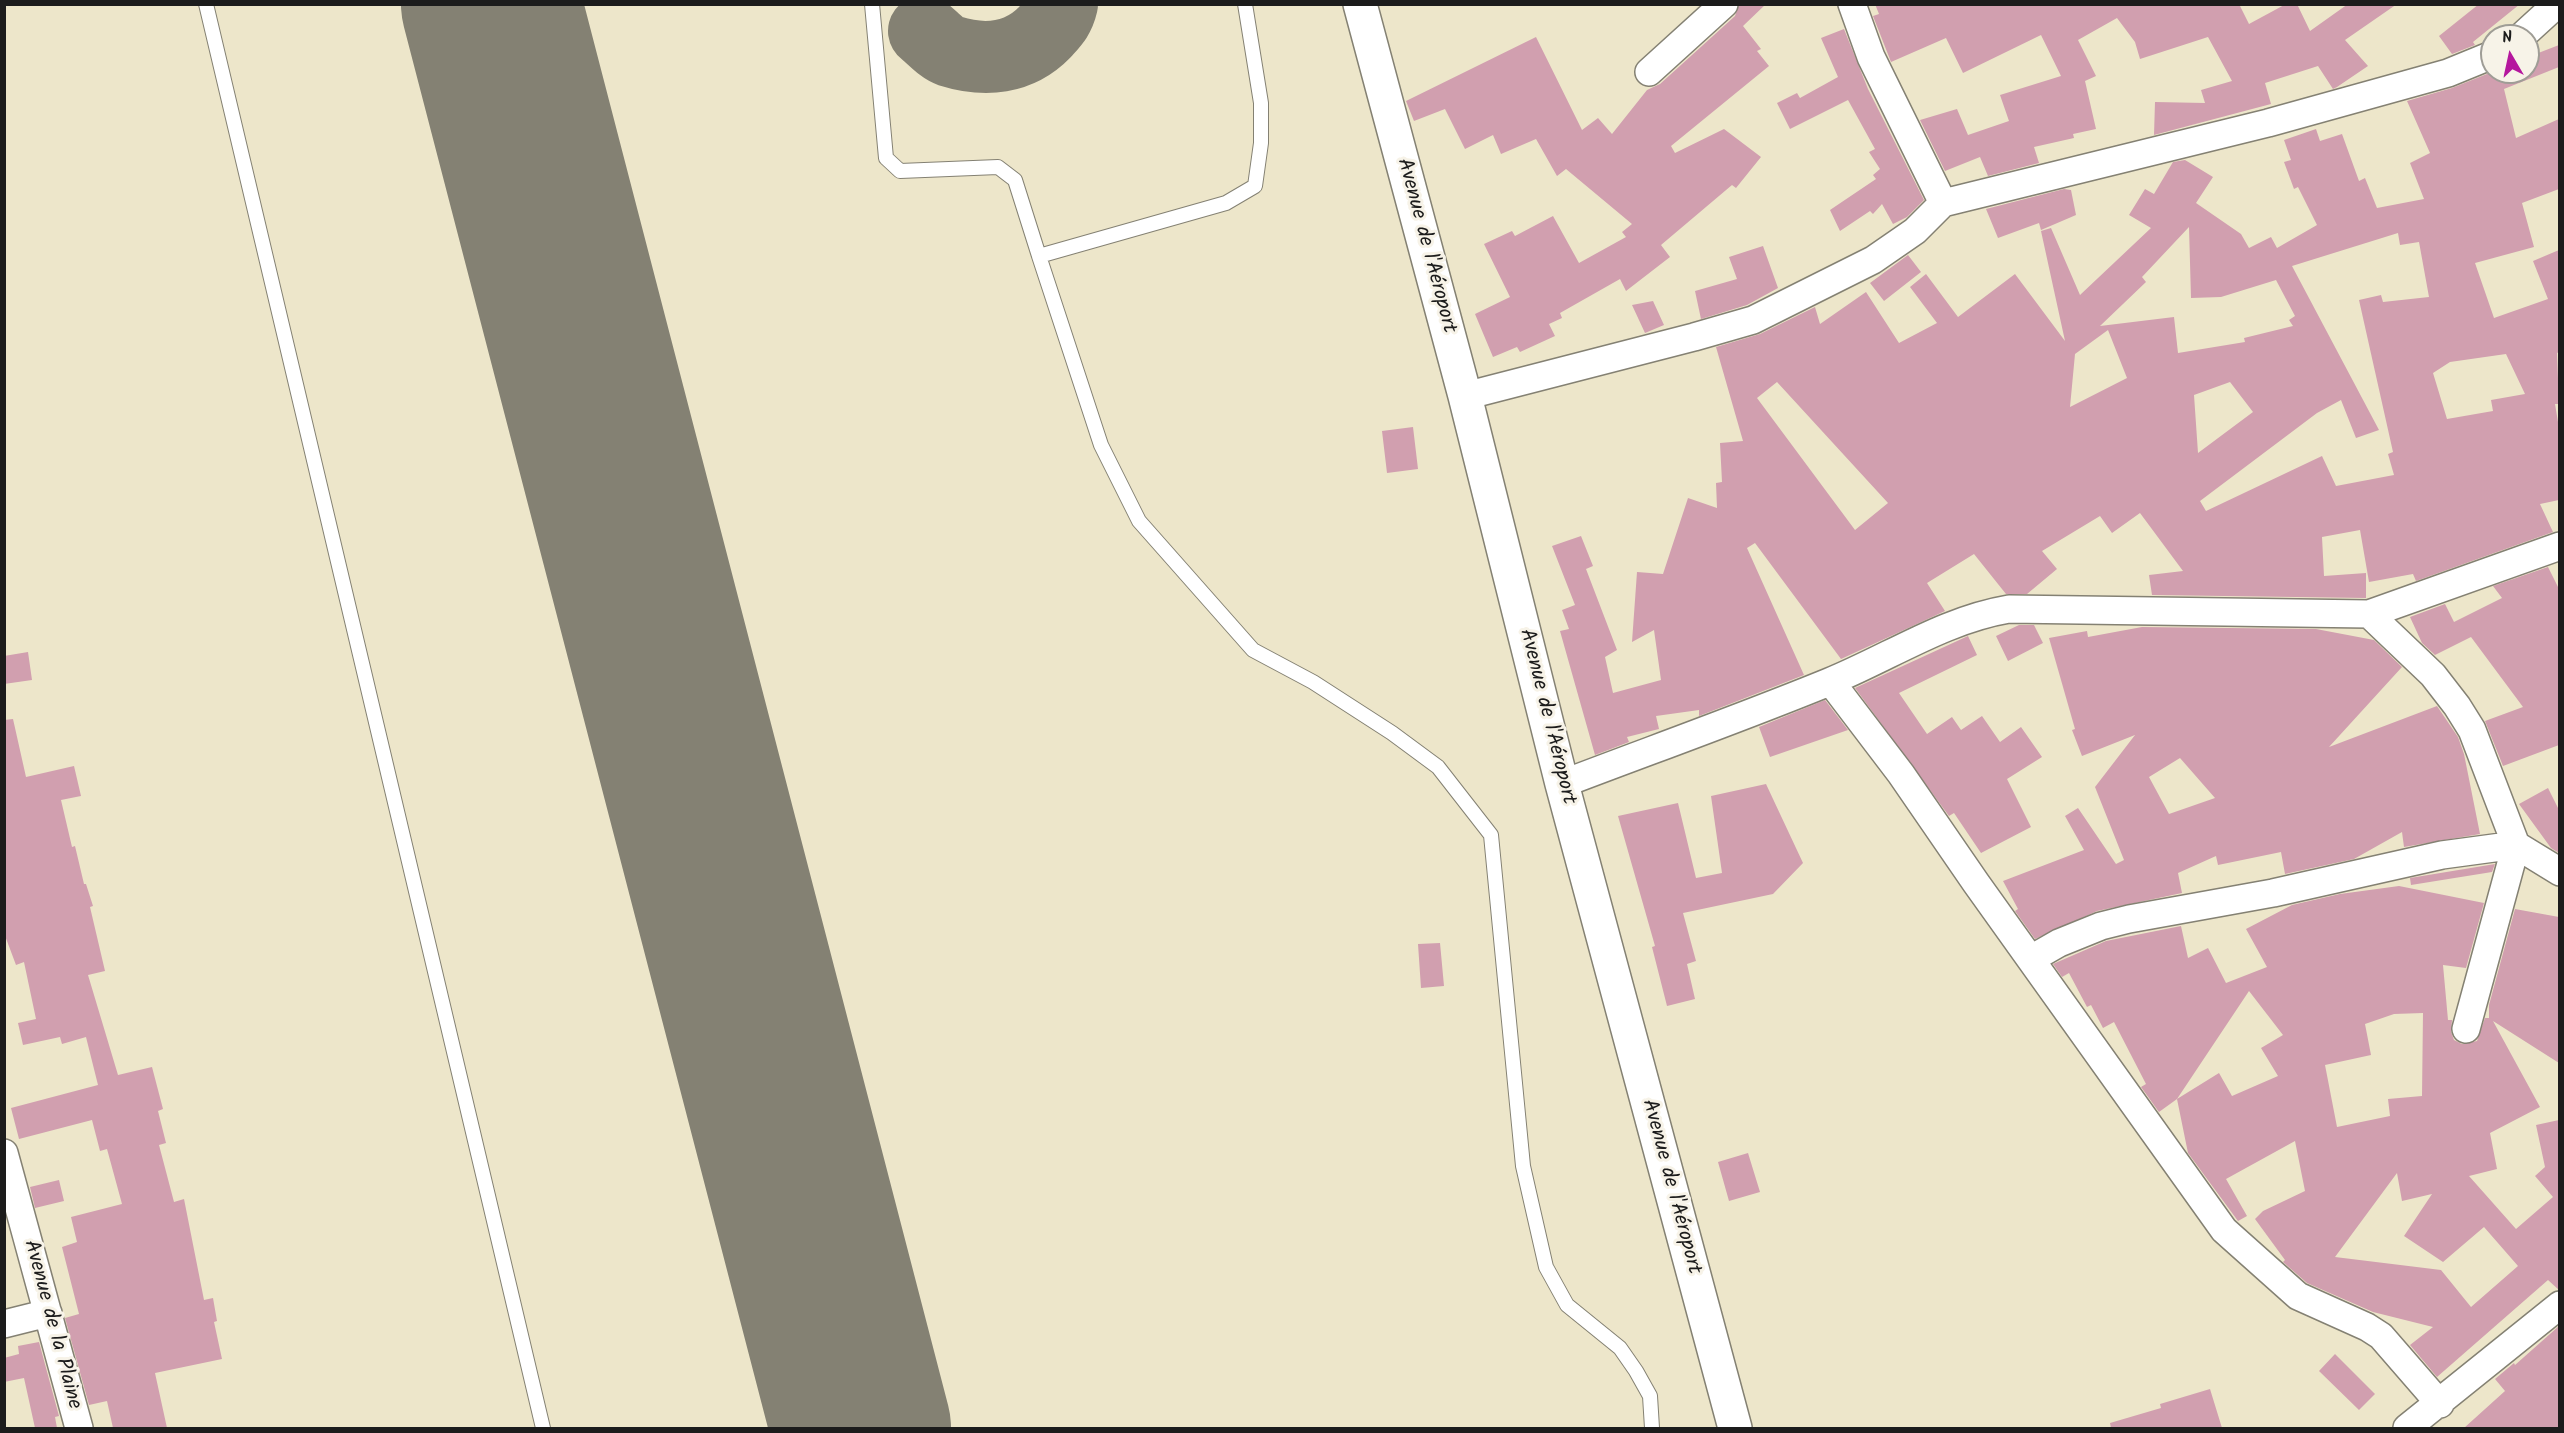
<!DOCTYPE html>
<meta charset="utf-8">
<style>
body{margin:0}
#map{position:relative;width:2564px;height:1433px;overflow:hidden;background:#ede6ca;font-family:Kalam,sans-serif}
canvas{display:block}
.frame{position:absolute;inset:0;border:6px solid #1c1c1c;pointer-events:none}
.north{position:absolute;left:2480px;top:24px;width:60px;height:60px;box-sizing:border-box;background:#f7f3e8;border:2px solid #9f9d96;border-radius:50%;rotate:351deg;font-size:16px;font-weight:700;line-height:24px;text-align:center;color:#1c1c1c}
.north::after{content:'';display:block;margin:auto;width:21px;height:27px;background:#b5179e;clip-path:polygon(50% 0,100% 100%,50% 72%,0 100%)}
</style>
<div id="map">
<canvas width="2564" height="1433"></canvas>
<div class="frame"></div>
<div class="north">N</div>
</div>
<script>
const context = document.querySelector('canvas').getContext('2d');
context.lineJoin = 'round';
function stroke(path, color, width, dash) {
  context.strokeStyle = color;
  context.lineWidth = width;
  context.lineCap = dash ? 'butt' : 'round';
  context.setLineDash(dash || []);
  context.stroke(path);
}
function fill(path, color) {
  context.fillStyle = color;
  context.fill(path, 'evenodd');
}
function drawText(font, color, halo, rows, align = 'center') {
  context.font = font + ' Kalam,sans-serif';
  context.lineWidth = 6;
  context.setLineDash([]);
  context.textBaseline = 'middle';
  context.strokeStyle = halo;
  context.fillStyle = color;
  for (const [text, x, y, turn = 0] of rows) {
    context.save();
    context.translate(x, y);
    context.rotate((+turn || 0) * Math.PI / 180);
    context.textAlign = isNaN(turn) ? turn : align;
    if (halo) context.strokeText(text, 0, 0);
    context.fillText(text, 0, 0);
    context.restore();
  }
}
const taxiway = new Path2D(`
 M 924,31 C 932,37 941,48 950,51 C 985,62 1019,59 1045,32 C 1054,22 1059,17 1062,4`);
const runway = new Path2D(`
 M 491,4 L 861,1428`);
const building = new Path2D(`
 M 1739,4 L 1766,4 L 1743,26 L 1761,49 L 1757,51 L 1769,66 L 1671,146 L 1675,153 L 1724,129 L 1761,157 L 1736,188 L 1732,185 L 1661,245 L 1670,257 L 1626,291 L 1620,279 L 1560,313 L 1562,318 L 1549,324 L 1555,336 L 1520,352 L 1517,347 L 1493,357 L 1475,314 L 1510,297 L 1484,244 L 1512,231 L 1515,236 L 1553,216 L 1579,263 L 1626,237 L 1622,232 L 1632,224 L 1566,169 L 1557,176 L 1536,139 L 1501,154 L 1493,135 L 1465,149 L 1445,109 L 1414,121 L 1406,101 L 1536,37 L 1582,130 L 1598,118 L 1612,134 L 1647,90 L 1660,84 L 1735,16 Z
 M 1875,4 L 2239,4 L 2249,24 L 2286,4 L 2297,4 L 2310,31 L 2348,4 L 2397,4 L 2345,40 L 2368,66 L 2337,87 L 2333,89 L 2318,66 L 2265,83 L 2271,104 L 2154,135 L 2155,102 L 2205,103 L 2201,90 L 2232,81 L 2208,37 L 2140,59 L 2135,42 L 2117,18 L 2078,40 L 2096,76 L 2085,81 L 2096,129 L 2073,134 L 2074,138 L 2034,147 L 2039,163 L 1988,176 L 1980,157 L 1945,171 L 1920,120 L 1957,109 L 1968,135 L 2009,121 L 2000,95 L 2061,76 L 2041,35 L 1963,73 L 1946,38 L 1891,62 L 1873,16 L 1879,14 Z
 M 2479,4 L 2520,4 L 2473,42 L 2475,45 L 2452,54 L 2439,36 Z
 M 1844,29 L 1868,89 L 1924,200 L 1907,217 L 1893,224 L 1882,204 L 1873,214 L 1870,211 L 1840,231 L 1830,210 L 1876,179 L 1873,175 L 1880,169 L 1869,152 L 1875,149 L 1848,100 L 1790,129 L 1777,103 L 1797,93 L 1800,98 L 1838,77 L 1821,38 Z
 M 2559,45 L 2559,67 L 2504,89 L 2516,138 L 2559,119 L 2559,189 L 2522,203 L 2534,247 L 2475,263 L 2494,318 L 2548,299 L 2533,261 L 2559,250 L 2559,352 L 2557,353 L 2559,404 L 2555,404 L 2559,428 L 2559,500 L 2540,504 L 2553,532 L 2416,581 L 2413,574 L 2369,582 L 2360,530 L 2322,537 L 2324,576 L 2366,573 L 2366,598 L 2152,595 L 2149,575 L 2183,571 L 2140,513 L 2112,533 L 2100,516 L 2042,551 L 2057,569 L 2027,594 L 2006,594 L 1974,554 L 1927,583 L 1945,611 L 1841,659 L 1755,543 L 1747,548 L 1804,675 L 1699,716 L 1699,710 L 1656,716 L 1659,729 L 1627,737 L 1629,742 L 1595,755 L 1560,631 L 1569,629 L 1562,610 L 1575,605 L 1552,546 L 1581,536 L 1593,566 L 1586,569 L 1617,650 L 1605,657 L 1613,693 L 1661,680 L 1654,630 L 1632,642 L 1637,572 L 1663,574 L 1688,498 L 1717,508 L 1716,483 L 1722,482 L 1720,443 L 1743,441 L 1716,347 L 1760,334 L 1815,307 L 1820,324 L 1866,292 L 1899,343 L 1937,323 L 1910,287 L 1926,274 L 1958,317 L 2015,274 L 2065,341 L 2041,231 L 2051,228 L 2080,295 L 2151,228 L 2129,215 L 2145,189 L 2154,194 L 2173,162 L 2185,160 L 2213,177 L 2196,203 L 2241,234 L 2249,248 L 2271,237 L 2277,248 L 2317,225 L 2298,187 L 2294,189 L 2284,162 L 2291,160 L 2284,140 L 2316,129 L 2320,141 L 2342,134 L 2359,181 L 2365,178 L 2377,208 L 2424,199 L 2410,163 L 2430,153 L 2407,101 L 2452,88 L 2492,72 L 2528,72 L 2528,57 ZM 2189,227 L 2191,298 L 2221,297 L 2276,280 L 2295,316 L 2289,320 L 2293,326 L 2244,338 L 2245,342 L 2178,353 L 2174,317 L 2100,326 L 2146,282 L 2142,277 ZM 2398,233 L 2400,245 L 2419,242 L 2429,297 L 2383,302 L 2381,295 L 2359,300 L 2393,452 L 2388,454 L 2394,475 L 2336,486 L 2322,456 L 2206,511 L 2200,501 L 2317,413 L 2341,400 L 2356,438 L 2379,430 L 2292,266 ZM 2108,330 L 2127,378 L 2070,407 L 2075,354 ZM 2506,354 L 2525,394 L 2491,400 L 2493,411 L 2447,419 L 2433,373 L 2450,362 ZM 1777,382 L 1888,503 L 1855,530 L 1757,398 ZM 2230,382 L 2253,412 L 2198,453 L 2194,395 Z
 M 2064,189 L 2071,190 L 2076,215 L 2041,230 L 2039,223 L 1998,238 L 1986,209 Z
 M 1763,246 L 1778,288 L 1747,305 L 1701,319 L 1695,291 L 1737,279 L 1729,257 Z
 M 1908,255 L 1921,272 L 1884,301 L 1870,283 Z
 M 1653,301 L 1664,325 L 1645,333 L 1632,305 Z
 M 1413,427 L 1418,469 L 1387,473 L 1382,431 Z
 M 2548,567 L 2559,589 L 2559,745 L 2503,766 L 2485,721 L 2523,707 L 2471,637 L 2435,655 L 2422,643 L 2410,617 L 2445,604 L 2454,622 L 2502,598 L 2493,586 Z
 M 2019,625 L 2034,625 L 2043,643 L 2008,661 L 1996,636 Z
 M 2142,627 L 2316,629 L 2374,640 L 2402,667 L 2329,747 L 2437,706 L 2458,737 L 2464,754 L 2480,834 L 2404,847 L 2402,832 L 2354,859 L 2285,874 L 2281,852 L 2218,865 L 2216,856 L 2178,873 L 2182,893 L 2097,911 L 2035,939 L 2015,911 L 2018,909 L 2003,881 L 2084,850 L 2065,816 L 2078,808 L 2116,864 L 2124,860 L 2095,787 L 2135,735 L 2082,756 L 2072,730 L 2075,729 L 2049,638 L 2087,631 L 2088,637 ZM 2180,758 L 2215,798 L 2169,814 L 2149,777 Z
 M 1968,636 L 1977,655 L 1899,693 L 1927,734 L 1952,717 L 1961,730 L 1982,716 L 2000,742 L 2021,727 L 2042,757 L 2007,779 L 2031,827 L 1981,853 L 1954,813 L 1949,816 L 1855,688 Z
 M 28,652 L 32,680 L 4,684 L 4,656 Z
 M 1825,700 L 1848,730 L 1770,757 L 1759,727 Z
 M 13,719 L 26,777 L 74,766 L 81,796 L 61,800 L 72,847 L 75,846 L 84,884 L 86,884 L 93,906 L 90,907 L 105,971 L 88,975 L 118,1075 L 152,1067 L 163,1109 L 158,1111 L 166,1143 L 159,1145 L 174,1202 L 184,1199 L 204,1300 L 213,1298 L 217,1321 L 214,1322 L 222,1359 L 155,1373 L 167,1428 L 113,1428 L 107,1401 L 89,1405 L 65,1318 L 79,1314 L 62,1247 L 77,1242 L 71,1217 L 122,1204 L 107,1149 L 100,1151 L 92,1120 L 19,1139 L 11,1108 L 98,1085 L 86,1037 L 62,1044 L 60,1037 L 23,1045 L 18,1023 L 36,1019 L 24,962 L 16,965 L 4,933 L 4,720 Z
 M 1766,784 L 1803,863 L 1773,894 L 1683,913 L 1696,961 L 1687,964 L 1695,999 L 1667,1006 L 1652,947 L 1655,946 L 1618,816 L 1678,803 L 1696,878 L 1722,873 L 1711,796 Z
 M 2548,788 L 2559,810 L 2559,853 L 2551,848 L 2519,804 Z
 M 2495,864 L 2492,872 L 2411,885 L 2410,878 Z
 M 2399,886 L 2484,903 L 2466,968 L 2443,965 L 2448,1020 L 2452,1020 L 2451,1032 L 2454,1040 L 2462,1044 L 2477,1041 L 2485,1018 L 2489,1018 L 2489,1005 L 2515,909 L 2559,917 L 2559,1063 L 2493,1021 L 2540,1107 L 2490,1133 L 2497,1169 L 2469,1176 L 2516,1229 L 2553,1197 L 2535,1176 L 2545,1167 L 2536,1125 L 2559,1120 L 2559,1290 L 2548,1280 L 2437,1377 L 2410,1345 L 2433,1327 L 2373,1312 L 2307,1283 L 2283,1262 L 2285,1260 L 2255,1219 L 2263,1211 L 2305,1191 L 2295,1141 L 2226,1179 L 2247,1216 L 2238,1221 L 2188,1153 L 2177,1099 L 2159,1112 L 2141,1087 L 2146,1084 L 2114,1022 L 2103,1028 L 2091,1005 L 2087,1007 L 2069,973 L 2062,977 L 2053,964 L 2106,941 L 2181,926 L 2188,958 L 2208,948 L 2226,983 L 2267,967 L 2246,929 L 2292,905 L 2340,894 ZM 2249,991 L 2283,1035 L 2261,1048 L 2278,1076 L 2232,1096 L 2219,1073 L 2177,1099 ZM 2423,1013 L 2422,1096 L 2388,1099 L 2390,1116 L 2337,1127 L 2325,1065 L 2371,1055 L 2365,1024 L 2394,1014 ZM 2397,1173 L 2402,1201 L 2432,1194 L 2404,1236 L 2443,1262 L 2484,1227 L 2518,1266 L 2471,1307 L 2441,1270 L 2335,1257 Z
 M 1440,943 L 1444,986 L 1421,988 L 1418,944 Z
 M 1748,1153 L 1760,1192 L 1729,1201 L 1718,1162 Z
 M 59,1180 L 64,1201 L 35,1208 L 30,1187 Z
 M 2559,1326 L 2559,1428 L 2464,1428 L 2505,1391 L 2495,1379 L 2514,1363 L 2515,1365 Z
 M 39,1342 L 59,1416 L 55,1417 L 57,1428 L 35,1428 L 24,1378 L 4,1382 L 4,1358 L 19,1354 L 18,1346 Z
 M 2335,1354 L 2375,1394 L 2359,1410 L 2319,1371 Z
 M 2210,1389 L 2222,1428 L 2111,1428 L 2110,1423 L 2161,1408 L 2160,1404 Z`);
const service = new Path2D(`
 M 206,4 L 543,1428
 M 872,4 L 886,158 L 900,171 L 998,167 L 1015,180 L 1039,256
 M 1245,4 L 1261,103 L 1261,143 L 1255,186 L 1226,203 L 1039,256 L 1101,445 L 1139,521 L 1253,650 L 1313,682 L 1392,733 L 1438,767 L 1491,835 L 1523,1166 L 1546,1267 L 1567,1305 L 1620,1348 L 1636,1371 L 1650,1396 L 1652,1428`);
const minor = new Path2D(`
 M 1852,4 L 1871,57 L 1943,203
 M 2522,36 L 2557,4
 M 1649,72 L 1724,4
 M 1465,396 L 1694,337 L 1753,320 L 1873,260 L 1915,231 L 1943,203 L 2268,123 L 2448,73 L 2492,55
 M 2369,614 L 2433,675 L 2457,706 L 2472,730 L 2516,845 L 2466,1029
 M 1831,682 L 1901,774 L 1976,883 L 2224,1230 L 2298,1296 L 2367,1327 L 2381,1336 L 2440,1404
 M 1562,784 C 1651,750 1741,718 1829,682 C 1890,657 1944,620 2009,609 L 2369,614 L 2560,546
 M 2031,959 L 2059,943 L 2101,926 L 2129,919 L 2273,893 L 2442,855 L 2516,845 L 2560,872
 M 4,1153 L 79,1428
 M 4,1324 L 48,1313
 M 2407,1428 L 2560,1305`);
const trunk = new Path2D(`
 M 1360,4 L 1465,396 L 1562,784 L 1735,1428`);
const streetNames = [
 ["Avenue de l'Aéroport",1425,246,75],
 ["Avenue de l'Aéroport",1546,717,76],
 ["Avenue de l'Aéroport",1670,1187,75],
 ["Avenue de la Plaine",51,1325,75]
];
stroke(taxiway, '#848173', 72);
stroke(runway, '#848173', 180);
fill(building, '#d19faf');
stroke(service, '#848173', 16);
stroke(minor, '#848173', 30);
stroke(trunk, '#848173', 36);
stroke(service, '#fff', 14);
stroke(minor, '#fff', 27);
stroke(trunk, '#fff', 33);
drawText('21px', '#1c1c1c', '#f7f3e8', streetNames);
</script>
